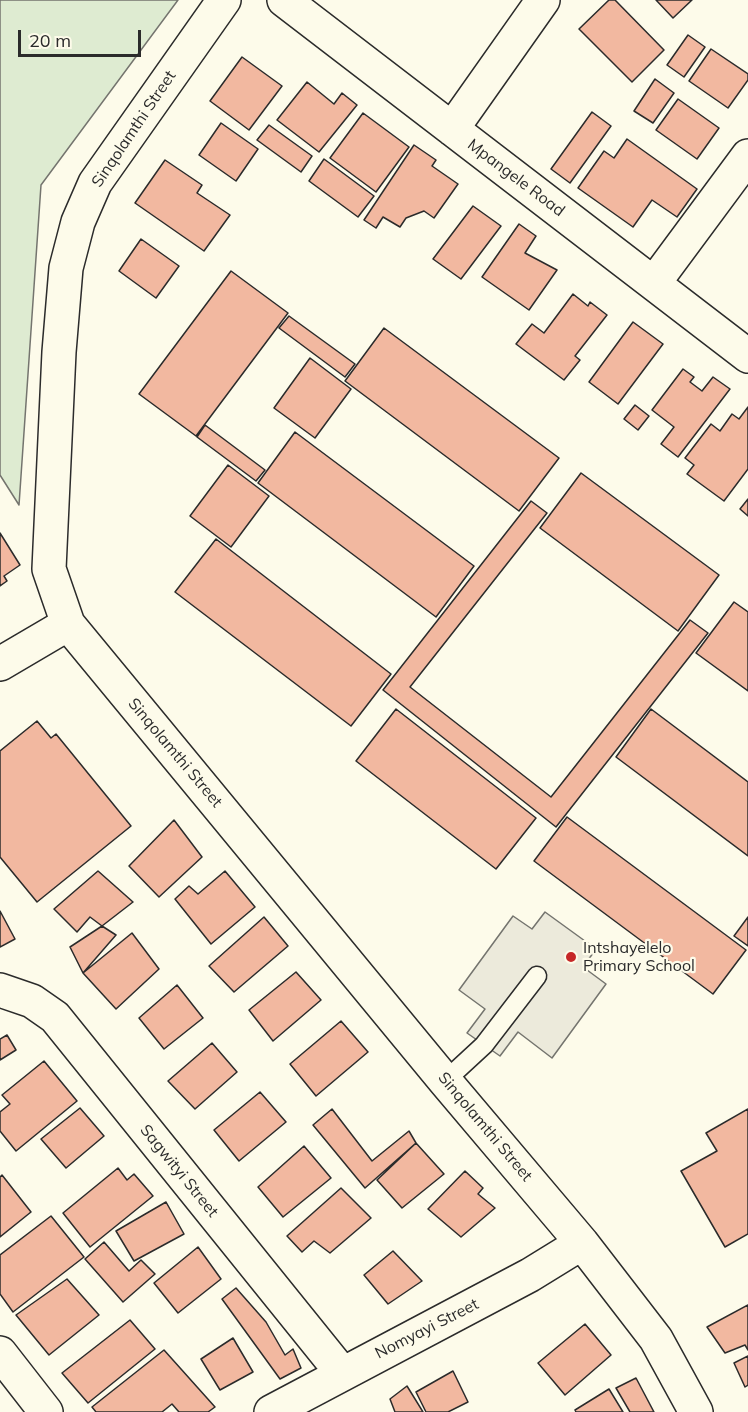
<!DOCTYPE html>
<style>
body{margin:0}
#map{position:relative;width:748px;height:1412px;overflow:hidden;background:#fdfbea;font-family:Mulish,sans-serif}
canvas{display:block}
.scale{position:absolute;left:18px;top:30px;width:123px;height:27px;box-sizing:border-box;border:3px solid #2b2b2b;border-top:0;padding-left:8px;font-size:18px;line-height:21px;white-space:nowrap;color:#2b2b2b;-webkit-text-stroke:4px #fdfbea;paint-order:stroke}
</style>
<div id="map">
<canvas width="748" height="1412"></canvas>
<div class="scale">20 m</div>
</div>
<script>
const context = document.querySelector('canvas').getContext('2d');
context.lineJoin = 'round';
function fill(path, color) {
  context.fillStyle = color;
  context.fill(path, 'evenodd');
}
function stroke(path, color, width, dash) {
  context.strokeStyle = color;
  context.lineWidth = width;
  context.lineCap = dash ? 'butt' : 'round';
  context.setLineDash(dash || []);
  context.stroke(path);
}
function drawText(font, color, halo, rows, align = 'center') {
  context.font = font + ' Mulish,sans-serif';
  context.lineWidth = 4.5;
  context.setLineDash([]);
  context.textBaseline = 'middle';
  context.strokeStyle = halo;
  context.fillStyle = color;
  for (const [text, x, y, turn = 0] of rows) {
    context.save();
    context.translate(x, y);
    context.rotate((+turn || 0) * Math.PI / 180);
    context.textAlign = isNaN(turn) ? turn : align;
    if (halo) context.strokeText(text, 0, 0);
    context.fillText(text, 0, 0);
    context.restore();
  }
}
const green = new Path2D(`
 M 0,0 L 178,0 L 41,185 L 19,505 L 0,475 Z`);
const parking = new Path2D(`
 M 545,912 L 596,949 L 583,967 L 606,984 L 552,1058 L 518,1032 L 500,1056 L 467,1033 L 485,1009 L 459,990 L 513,916 L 532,929 Z`);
const building = new Path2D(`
 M 609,0 L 615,0 L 664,50 L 632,82 L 579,29 Z
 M 656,0 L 692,0 L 673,18 Z
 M 688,35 L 705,47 L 684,77 L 667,65 Z
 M 711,49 L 748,74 L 748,80 L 728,108 L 689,81 Z
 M 242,57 L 282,86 L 249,130 L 210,101 Z
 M 655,79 L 674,93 L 653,123 L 634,111 Z
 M 307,82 L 334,104 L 342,93 L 357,105 L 319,152 L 277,120 Z
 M 678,99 L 719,128 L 697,159 L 656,130 Z
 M 592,112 L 611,126 L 570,183 L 551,169 Z
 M 363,113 L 409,147 L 376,192 L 330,158 Z
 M 221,123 L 258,149 L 236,181 L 199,155 Z
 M 269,125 L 312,156 L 301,172 L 257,140 Z
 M 627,139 L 697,189 L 677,217 L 652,200 L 633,227 L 578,188 L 604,151 L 614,158 Z
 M 414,145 L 436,160 L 432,166 L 458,184 L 434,218 L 424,211 L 406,218 L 400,227 L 383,217 L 376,228 L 364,220 Z
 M 324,159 L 374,196 L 358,217 L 309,181 Z
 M 165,160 L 202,185 L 197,193 L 230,215 L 204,251 L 135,203 Z
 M 473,206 L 501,226 L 461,279 L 433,259 Z
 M 519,224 L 536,236 L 525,253 L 557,270 L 529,310 L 482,277 Z
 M 141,239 L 179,266 L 156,298 L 119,271 Z
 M 231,271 L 288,313 L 196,436 L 139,394 Z
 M 573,294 L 588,306 L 590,302 L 607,315 L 575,356 L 580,360 L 564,380 L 516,344 L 532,324 L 544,333 Z
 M 289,316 L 355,364 L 345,377 L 279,328 Z
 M 633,322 L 663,344 L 618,404 L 589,382 Z
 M 384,328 L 559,458 L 519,511 L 345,381 Z
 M 310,358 L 351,389 L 315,438 L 274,408 Z
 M 683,369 L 694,377 L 690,382 L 702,391 L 713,377 L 730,389 L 678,457 L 661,444 L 674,427 L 652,410 Z
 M 635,405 L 649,416 L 638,430 L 624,419 Z
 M 748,407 L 748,469 L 724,501 L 687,474 L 694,465 L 685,458 L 711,424 L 720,431 L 732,414 L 739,419 Z
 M 205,425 L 265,470 L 256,481 L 197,437 Z
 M 295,432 L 474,566 L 436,617 L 258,483 Z
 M 228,465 L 269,496 L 231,547 L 190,516 Z
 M 581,473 L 719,575 L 678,631 L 540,528 Z
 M 748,499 L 748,516 L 740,509 Z
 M 531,501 L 547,513 L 410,687 L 551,797 L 690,620 L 708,633 L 556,827 L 383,690 Z
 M 0,533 L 20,565 L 4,576 L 7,581 L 0,586 Z
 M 216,539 L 391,674 L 351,726 L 175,592 Z
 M 734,602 L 748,612 L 748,691 L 696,653 Z
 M 396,709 L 536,818 L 496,869 L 356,761 Z
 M 651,709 L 748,782 L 748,856 L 616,757 Z
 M 37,721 L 51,738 L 56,734 L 131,826 L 37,902 L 0,857 L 0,751 Z
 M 567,817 L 746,950 L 713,994 L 534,861 Z
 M 174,820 L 202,857 L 159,897 L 129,866 Z
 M 98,871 L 133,902 L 102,926 L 90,917 L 77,932 L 54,909 Z
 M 225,871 L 255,907 L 211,944 L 175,899 L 189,886 L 198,894 Z
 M 0,911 L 15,939 L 0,947 Z
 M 264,917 L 288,946 L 234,992 L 209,966 Z
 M 748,917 L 748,946 L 734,936 Z
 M 102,926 L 116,935 L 83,973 L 70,947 Z
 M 132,933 L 159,969 L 116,1009 L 83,973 Z
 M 296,972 L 321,1000 L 273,1041 L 249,1010 Z
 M 177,985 L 203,1018 L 164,1049 L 139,1018 Z
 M 341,1021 L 368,1052 L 316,1096 L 290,1064 Z
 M 7,1035 L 16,1050 L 0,1060 L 0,1039 Z
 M 212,1043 L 237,1072 L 195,1109 L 168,1081 Z
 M 44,1061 L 77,1101 L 16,1151 L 0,1131 L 0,1112 L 10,1104 L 2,1095 Z
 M 260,1092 L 286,1122 L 239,1161 L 214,1130 Z
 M 80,1108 L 104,1136 L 66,1168 L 41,1139 Z
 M 332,1109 L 372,1161 L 409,1131 L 416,1143 L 365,1188 L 313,1125 Z
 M 748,1109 L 748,1234 L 725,1247 L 681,1171 L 717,1151 L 706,1133 Z
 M 416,1143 L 444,1174 L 402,1208 L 377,1180 Z
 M 304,1146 L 331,1178 L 283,1217 L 258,1187 Z
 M 118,1168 L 127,1180 L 134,1174 L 153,1196 L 90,1247 L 63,1213 Z
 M 465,1171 L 483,1188 L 478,1194 L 495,1208 L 461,1237 L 428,1209 Z
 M 2,1175 L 31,1212 L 0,1237 L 0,1177 Z
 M 341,1188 L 371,1218 L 330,1253 L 314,1241 L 302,1252 L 287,1236 Z
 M 166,1202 L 184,1234 L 134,1261 L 116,1231 Z
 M 51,1216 L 84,1257 L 13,1312 L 0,1294 L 0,1255 Z
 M 104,1242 L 129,1271 L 141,1260 L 155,1274 L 123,1302 L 85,1259 Z
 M 198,1247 L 221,1279 L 178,1313 L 154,1283 Z
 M 393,1251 L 422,1281 L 388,1304 L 364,1275 Z
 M 67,1279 L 99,1315 L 49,1355 L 16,1315 Z
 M 236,1288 L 266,1322 L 285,1355 L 293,1349 L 301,1368 L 280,1379 L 222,1299 Z
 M 748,1305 L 748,1350 L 745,1345 L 725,1353 L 707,1327 Z
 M 130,1320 L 155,1349 L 88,1403 L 62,1373 Z
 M 585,1324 L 611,1355 L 565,1395 L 538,1363 Z
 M 233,1338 L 253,1372 L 220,1390 L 201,1359 Z
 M 164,1350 L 215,1407 L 208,1412 L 179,1412 L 172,1404 L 162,1412 L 96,1412 L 92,1407 Z
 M 748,1356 L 748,1385 L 745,1387 L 734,1363 Z
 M 453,1371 L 468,1402 L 448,1412 L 426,1412 L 416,1392 Z
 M 636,1378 L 654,1412 L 630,1412 L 616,1388 Z
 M 407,1386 L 423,1412 L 395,1412 L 390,1399 Z
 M 609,1389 L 623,1412 L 576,1412 L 575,1410 Z`);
const service = new Path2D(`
 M 445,1081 L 484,1045 L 537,976`);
const minor = new Path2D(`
 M 224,0 L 95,183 L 78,222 L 66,268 L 59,352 L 49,569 L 68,624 L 445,1081 L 582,1243 L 656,1339 L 696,1412
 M 284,0 L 748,356
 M 452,129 L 543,0
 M 654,283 L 748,156
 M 0,664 L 68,624
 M 0,990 L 32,1001 L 55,1017 L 342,1373
 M 0,1353 L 46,1412
 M 271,1412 L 530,1275 L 582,1243`);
const markers = [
 [571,957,6,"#c62828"]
];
const streetNames = [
 ["Sinqolamthi Street",134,129,-56],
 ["Mpangele Road",516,178,37],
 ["Sinqolamthi Street",175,753,50],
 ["Sinqolamthi Street",485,1127,50],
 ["Sagwityi Street",179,1171,51],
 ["Nomyayi Street",427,1329,-27]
];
const poiNames = [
 ["Intshayelelo",583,948],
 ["Primary School",583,966]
];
fill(green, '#deebd1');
stroke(green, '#74746e', 1.5);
fill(parking, '#eceadb');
stroke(parking, '#74746e', 1.5);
fill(building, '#f2b8a0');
stroke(building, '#2b2b2b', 1.5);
stroke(service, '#2b2b2b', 21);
stroke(minor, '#2b2b2b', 36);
stroke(service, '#fdfbea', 18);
stroke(minor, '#fdfbea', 33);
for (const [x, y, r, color] of markers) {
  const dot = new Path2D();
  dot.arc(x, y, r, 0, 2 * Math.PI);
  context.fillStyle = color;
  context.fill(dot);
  stroke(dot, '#fdfbea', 2);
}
drawText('16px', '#2b2b2b', '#fdfbea', streetNames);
drawText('16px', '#2b2b2b', '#fdfbea', poiNames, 'left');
</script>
